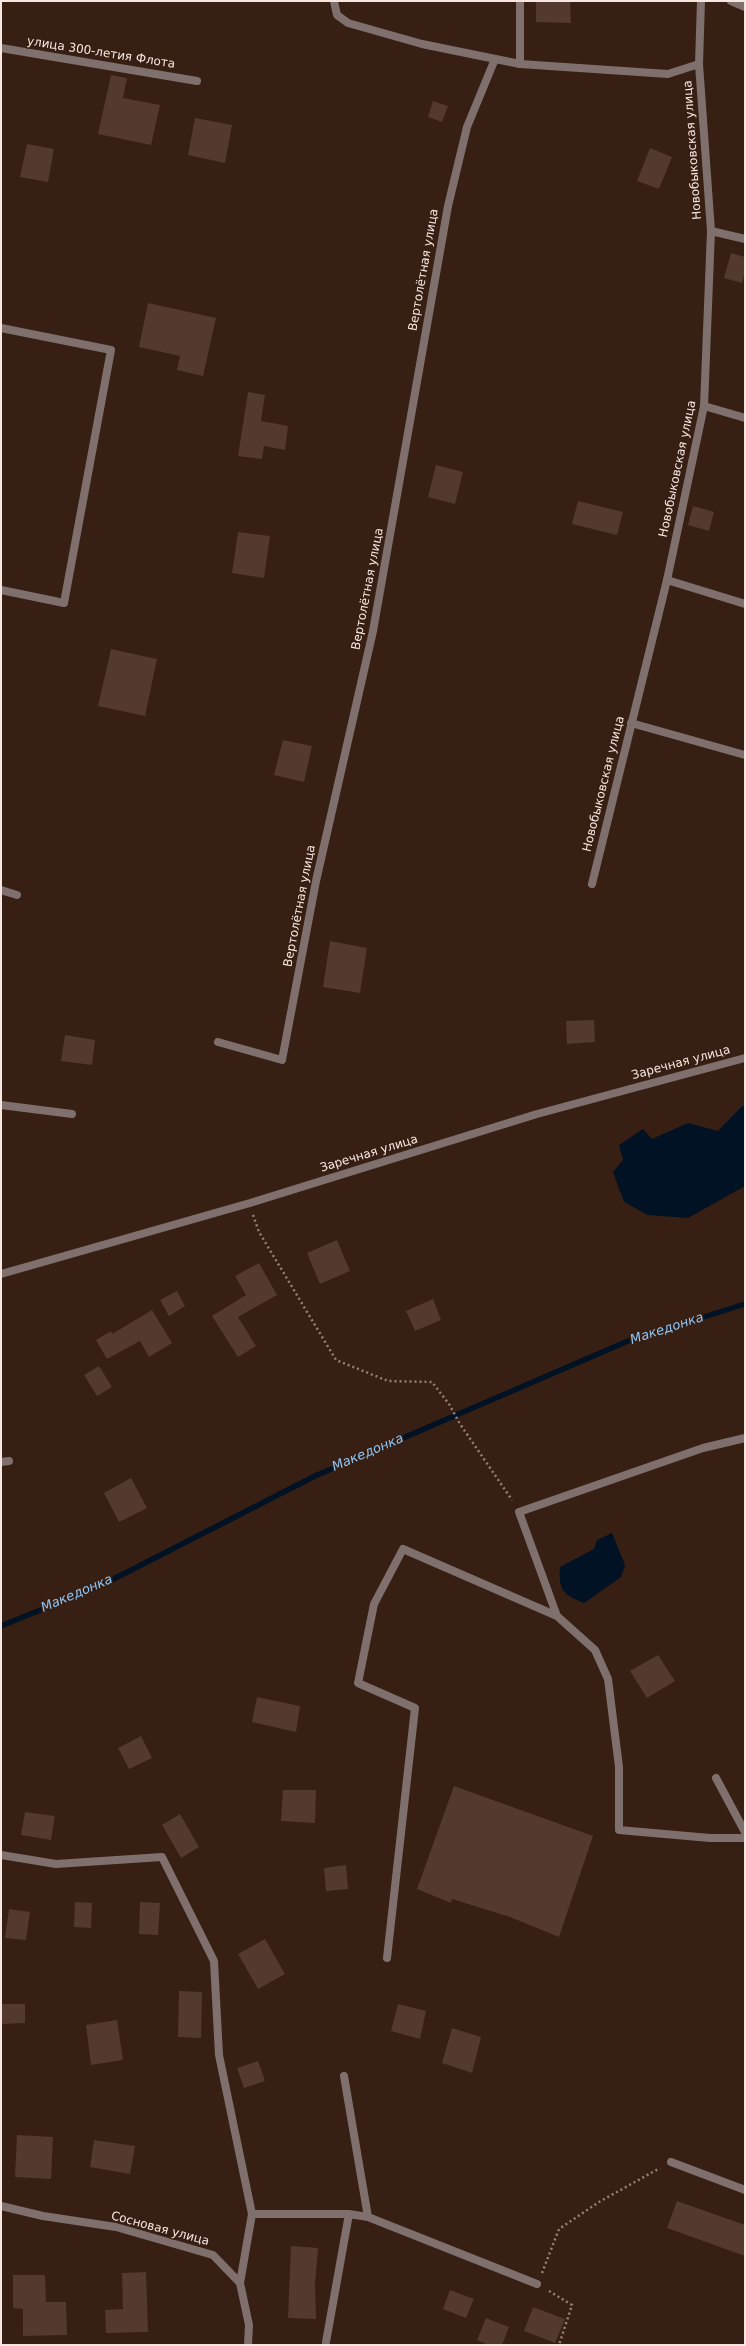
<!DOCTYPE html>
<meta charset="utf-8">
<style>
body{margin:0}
#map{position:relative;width:746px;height:2346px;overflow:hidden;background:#371f14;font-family:"DejaVu Sans",sans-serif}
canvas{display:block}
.frame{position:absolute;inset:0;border:2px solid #f8e7e0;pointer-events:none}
</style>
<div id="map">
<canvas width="746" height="2346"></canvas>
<div class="frame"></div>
</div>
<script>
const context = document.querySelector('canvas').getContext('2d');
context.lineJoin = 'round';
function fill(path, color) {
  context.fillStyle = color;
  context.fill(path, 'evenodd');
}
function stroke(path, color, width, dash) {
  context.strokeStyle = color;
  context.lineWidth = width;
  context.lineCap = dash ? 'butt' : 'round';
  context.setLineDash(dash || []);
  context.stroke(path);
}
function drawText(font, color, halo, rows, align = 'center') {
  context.font = font + ' "DejaVu Sans",sans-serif';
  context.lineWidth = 3;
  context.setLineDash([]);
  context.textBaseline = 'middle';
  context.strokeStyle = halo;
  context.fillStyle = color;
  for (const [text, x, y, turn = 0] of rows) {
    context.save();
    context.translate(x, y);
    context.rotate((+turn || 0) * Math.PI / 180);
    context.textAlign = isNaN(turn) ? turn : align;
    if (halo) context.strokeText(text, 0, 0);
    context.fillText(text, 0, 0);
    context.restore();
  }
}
const water = new Path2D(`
 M 742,1106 L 745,1106 L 745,1186 L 688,1218 L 648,1215 L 624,1202 L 613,1172 L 623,1160 L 619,1145 L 643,1129 L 652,1139 L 688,1123 L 718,1131 Z
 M 612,1533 L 625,1565 L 621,1577 L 584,1603 C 564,1595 558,1590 560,1567 L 594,1549 L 597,1540 Z`);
const stream = new Path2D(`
 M 1,1626 L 102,1585 L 315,1476 L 628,1341 L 745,1304`);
const building = new Path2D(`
 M 536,1 L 570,1 L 571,23 L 536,22 Z
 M 111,75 L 127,78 L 123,98 L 160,105 L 151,145 L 98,134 Z
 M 433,101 L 448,106 L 442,122 L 428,117 Z
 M 195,118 L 232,125 L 225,163 L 188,155 Z
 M 27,144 L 54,149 L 48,182 L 20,177 Z
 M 650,148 L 672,157 L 659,189 L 637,181 Z
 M 731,253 L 745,257 L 745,272 L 742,283 L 724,278 Z
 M 148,303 L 216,318 L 203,376 L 177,370 L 180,356 L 139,347 Z
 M 248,392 L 265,395 L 261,421 L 288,426 L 285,450 L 264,446 L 262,459 L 238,456 Z
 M 436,465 L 463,472 L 455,504 L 428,497 Z
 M 578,501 L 623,512 L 617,535 L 572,524 Z
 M 693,506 L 714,512 L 709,531 L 688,525 Z
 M 238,532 L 270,536 L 264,578 L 232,573 Z
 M 111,649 L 157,659 L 145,716 L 98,706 Z
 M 283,740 L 312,746 L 304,782 L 274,775 Z
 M 330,941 L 367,948 L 360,993 L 323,987 Z
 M 594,1020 L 595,1042 L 567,1044 L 566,1021 Z
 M 65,1035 L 95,1040 L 92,1065 L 61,1061 Z
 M 337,1240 L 350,1271 L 320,1284 L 307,1253 Z
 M 259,1263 L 277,1295 L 238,1317 L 256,1346 L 238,1357 L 212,1316 L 246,1295 L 235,1276 Z
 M 177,1291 L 185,1306 L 169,1316 L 160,1300 Z
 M 433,1299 L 441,1320 L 415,1331 L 406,1311 Z
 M 152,1310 L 172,1343 L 149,1357 L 140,1341 L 107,1359 L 96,1340 L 111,1331 L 112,1334 Z
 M 99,1366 L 112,1387 L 97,1396 L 84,1375 Z
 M 131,1478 L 147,1508 L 119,1522 L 104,1493 Z
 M 658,1655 L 675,1681 L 647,1698 L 630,1671 Z
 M 257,1697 L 300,1706 L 296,1732 L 252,1722 Z
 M 141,1736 L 152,1758 L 129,1769 L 118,1748 Z
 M 454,1786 L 593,1836 L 559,1937 L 510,1917 L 452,1899 L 451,1903 L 417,1889 Z
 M 283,1790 L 316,1790 L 315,1823 L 281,1821 Z
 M 25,1812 L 55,1816 L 51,1840 L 21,1835 Z
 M 180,1814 L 199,1847 L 181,1858 L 162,1825 Z
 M 346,1865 L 348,1889 L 326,1891 L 324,1868 Z
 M 75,1902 L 92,1903 L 91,1928 L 74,1927 Z
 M 140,1902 L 160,1903 L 158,1935 L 139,1934 Z
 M 9,1909 L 30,1912 L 26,1940 L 5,1938 Z
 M 265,1939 L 285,1974 L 258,1989 L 238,1954 Z
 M 179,1991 L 202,1992 L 201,2038 L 178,2037 Z
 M 1,2004 L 25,2004 L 25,2023 L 1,2024 Z
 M 398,2004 L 426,2011 L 420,2039 L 391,2031 Z
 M 117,2020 L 123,2060 L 91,2065 L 86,2025 Z
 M 452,2028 L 481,2037 L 472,2073 L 442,2063 Z
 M 258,2061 L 265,2081 L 244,2088 L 237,2068 Z
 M 17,2135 L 53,2137 L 51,2179 L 15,2177 Z
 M 94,2140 L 135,2146 L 130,2174 L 90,2167 Z
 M 677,2201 L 745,2225 L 745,2256 L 667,2228 Z
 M 291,2246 L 318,2248 L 315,2285 L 316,2319 L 288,2318 Z
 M 146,2272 L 148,2332 L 106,2333 L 105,2310 L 123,2309 L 122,2273 Z
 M 13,2275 L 45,2275 L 46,2302 L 66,2302 L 67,2335 L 23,2336 L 23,2309 L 13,2308 Z
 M 450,2290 L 474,2299 L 466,2318 L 443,2309 Z
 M 533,2307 L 565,2319 L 555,2343 L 524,2331 Z
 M 486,2318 L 509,2327 L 502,2345 L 488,2345 L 477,2340 Z`);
const path = new Path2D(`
 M 253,1215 L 259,1232 L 336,1360 L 388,1381 L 432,1382 L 449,1404 L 460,1424 L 512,1500
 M 542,2273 L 559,2229 L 599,2202 L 660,2168
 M 549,2291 L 572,2305 L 559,2345`);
const service = new Path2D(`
 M 520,64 L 520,1
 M 704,406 L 745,418
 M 667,580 L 745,604
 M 631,723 L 745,755
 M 745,1438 L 703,1448 L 519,1512 L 557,1616 L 595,1650 L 608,1679 L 619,1767 L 619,1830 L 710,1838 L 745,1838
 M 716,1778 L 745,1832
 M 387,1958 L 415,1708 L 358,1683 L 374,1604 L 403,1549 L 557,1616
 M 671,2162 L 745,2190`);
const minor = new Path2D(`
 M 334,1 L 337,15 L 348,23 L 422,44 L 520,64 L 668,74 L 699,64
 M 731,1 L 745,7
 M 1,48 L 197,81
 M 711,231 L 745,239
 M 1,328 L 111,350 L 64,603 L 1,590
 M 592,884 L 667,580 L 704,406 L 711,231 L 699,64 L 701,1
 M 1,890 L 17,895
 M 218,1042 L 282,1060 L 316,881 L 373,631 L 448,206 L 467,127 L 495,59
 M 1,1105 L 72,1114
 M 1,1274 L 250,1203 L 537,1114 L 745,1058
 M 1,1462 L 9,1461
 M 1,1855 L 56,1864 L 162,1857 L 214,1961 L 219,2055 L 252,2214
 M 344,2076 L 368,2217
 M 1,2206 L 43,2216 L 116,2227 L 213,2255 L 240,2283 L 249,2325 L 248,2345
 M 240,2283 L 252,2214 L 349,2214 L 368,2217 L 537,2284
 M 326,2342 L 349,2214`);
const streetNames = [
 ["улица 300-летия Флота",101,53,9],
 ["Новобыковская улица",693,150,-94],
 ["Вертолётная улица",424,270,-80],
 ["Новобыковская улица",678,469,-78],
 ["Вертолётная улица",368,589,-79],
 ["Новобыковская улица",604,784,-76],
 ["Вертолётная улица",300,906,-79],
 ["Заречная улица",681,1063,-15],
 ["Заречная улица",369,1154,-17],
 ["Сосновая улица",160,2229,15]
];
const waterNames = [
 ["Македонка",667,1329,-18],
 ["Македонка",368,1453,-23],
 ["Македонка",77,1594,-23]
];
fill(water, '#001224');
stroke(stream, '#001224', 5.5);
fill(building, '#53392e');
stroke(path, '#968178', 2.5, [2, 3]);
stroke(service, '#7f706e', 8);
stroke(minor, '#7f706e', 8);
drawText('12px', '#f8e7e0', '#371f14', streetNames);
drawText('italic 13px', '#8ec5f4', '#371f14', waterNames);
</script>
